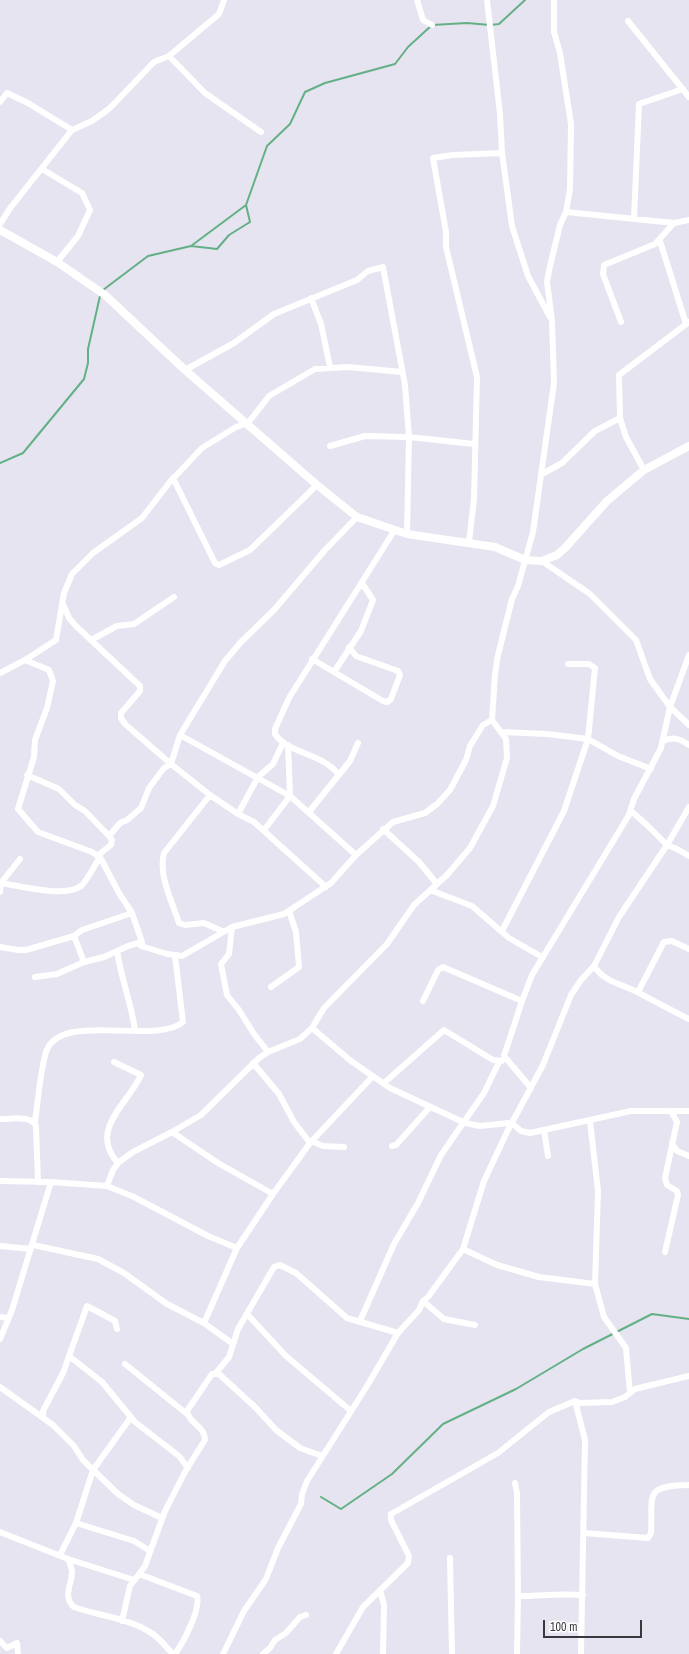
<!DOCTYPE html>
<style>
body{margin:0}
#map{position:relative;width:689px;height:1654px;overflow:hidden;background:#e5e4f0;font-family:"Archivo Narrow",sans-serif}
canvas{display:block}
.scale{position:absolute;left:543px;top:1620px;width:99px;height:18px;box-sizing:border-box;border:2px solid #39383d;border-top:0;padding-left:5px;font-size:12px;line-height:14px;white-space:nowrap;color:#39383d;-webkit-text-stroke:3px #fff;paint-order:stroke}
</style>
<div id="map">
<canvas width="689" height="1654"></canvas>
<div class="scale">100 m</div>
</div>
<script>
const context = document.querySelector('canvas').getContext('2d');
context.lineJoin = 'round';
function stroke(path, color, width, dash) {
  context.strokeStyle = color;
  context.lineWidth = width;
  context.lineCap = dash ? 'butt' : 'round';
  context.setLineDash(dash || []);
  context.stroke(path);
}
const stream = new Path2D(`
 M 191,246 L 217,249 L 229,235 L 250,222 L 246,205
 M 103,290 L 148,256 L 191,246 L 246,205 L 267,146 L 290,124 L 305,92 L 325,83 L 395,64 L 408,47 L 432,25 L 467,23 L 490,25 L 499,24 L 525,0
 M 0,463 L 23,453 L 84,379 L 88,363 L 88,349 L 100,296
 M 321,1497 L 341,1509 L 392,1474 L 443,1424 L 516,1389 L 583,1349 L 652,1314 L 689,1319`);
const street = new Path2D(`
 M 417,0 L 423,20 L 432,25
 M 487,0 L 500,114 L 502,153 L 512,226 L 528,276 L 550,317
 M 628,21 L 689,97
 M 169,56 L 205,93 L 261,132
 M 0,102 L 7,93 L 28,103 L 72,130
 M 42,169 L 82,193 L 90,210 L 78,236 L 57,262
 M 566,212 L 674,223 L 689,220
 M 634,219 L 639,104 L 683,89
 M 0,224 L 11,207 L 72,130 L 92,121 L 110,108 L 154,62 L 169,56 L 219,14 L 224,0
 M 660,241 L 686,324
 M 311,298 L 321,324 L 330,367
 M 621,322 L 603,274 L 604,265 L 655,244 L 674,223
 M 185,370 L 234,343 L 274,314 L 357,280 L 368,271 L 383,267 L 405,385 L 409,437 L 407,534
 M 330,446 L 365,436 L 409,437 L 474,444
 M 644,470 L 626,437 L 620,418 L 619,375 L 689,322
 M 542,474 L 562,463 L 595,431 L 620,418
 M 173,478 L 215,563 L 219,565 L 250,550 L 317,485
 M 469,542 L 474,499 L 477,377 L 446,247 L 446,232 L 433,158 L 453,155 L 502,153
 M 542,561 L 590,594 L 636,640 L 650,679 L 670,707 L 689,725
 M 63,604 L 69,618 L 76,626 L 140,686 L 140,691 L 121,713 L 121,718 L 125,724 L 171,764 L 210,795 L 238,814 L 254,822 L 326,887
 M 91,640 L 117,626 L 134,624 L 174,597
 M 312,659 L 383,701 L 387,702 L 391,699 L 400,675 L 398,671 L 356,656 L 349,647
 M 334,672 L 361,631 L 373,600 L 362,583
 M 0,673 L 25,660
 M 502,732 L 547,734 L 588,739 L 618,756 L 651,769
 M 180,735 L 290,796 L 356,855
 M 663,741 C 674,736 680,739 689,745
 M 27,775 L 59,789 L 75,805 L 85,811 L 109,836 L 112,840 L 111,845 L 97,856
 M 339,775 C 323,753 288,754 275,734 L 275,729 L 289,698 L 394,531
 M 210,795 L 164,853 C 158,875 172,901 179,923 L 185,925 L 204,923 L 222,931
 M 689,807 L 667,845 L 619,917 L 594,966 C 605,983 623,984 639,993 C 656,1002 672,1011 689,1019
 M 631,811 L 647,825 L 667,845 L 677,849 L 689,856
 M 309,812 L 350,761 L 358,743
 M 238,814 L 258,777 L 273,764 L 283,743
 M 383,829 L 419,862 L 437,884
 M 264,830 L 290,796 L 288,745
 M 109,836 L 120,823 L 127,820 L 141,808 L 149,788 L 164,768 L 171,764 L 180,735 L 225,661 L 241,642 L 274,610 L 325,550 L 357,517
 M 1,883 C 20,886 65,898 81,886 C 87,881 95,864 100,857
 M 430,890 L 472,906 L 509,938 L 542,957
 M 0,892 L 1,883 L 20,859
 M 232,927 L 229,954 L 221,964 L 227,995 L 239,1010 L 254,1034 L 268,1052
 M 502,931 L 564,811 L 588,739 L 595,668 L 589,664 L 568,664
 M 74,936 L 82,930 L 132,913
 M 142,942 L 132,913 L 119,893 L 100,857 L 92,852 L 38,832 L 18,809 L 34,757 L 35,740 L 47,708 L 53,681 L 49,670 L 25,660 L 56,640 L 64,593 L 72,574 L 93,553 L 142,518 L 169,483 L 202,448 L 236,427 L 248,423 L 269,396 L 315,369 L 348,367 L 402,372
 M 0,947 L 18,950 L 26,950 L 74,936 L 84,962
 M 117,951 C 121,978 131,1002 135,1030
 M 35,977 L 57,974 L 84,962 L 104,957 L 128,946 L 142,942 L 141,946 L 167,954 L 182,956 L 232,927 L 284,914 L 331,883 L 356,855 L 393,822 L 425,813 L 437,804 L 450,790 L 466,760 L 470,746 L 478,733 L 483,725 L 492,720
 M 271,987 L 299,967 L 296,932 L 289,911
 M 638,992 L 664,942 L 672,941 L 689,949
 M 423,1001 L 438,970 L 443,967 L 522,1001
 M 312,1028 L 351,1061 L 390,1088 L 465,1123 L 480,1126 L 508,1123 L 514,1125 L 521,1131 L 530,1133 L 631,1111 L 689,1111
 M 114,1062 L 141,1075 C 128,1104 88,1130 118,1163
 M 253,1063 L 279,1094 L 294,1122 L 310,1143
 M 384,1083 L 444,1030 L 493,1060 L 502,1061
 M 531,1088 L 504,1056 L 522,1001 L 532,975 L 629,815 L 634,799 L 661,748 L 670,707 L 689,655
 M 0,1119 C 11,1119 32,1115 36,1126 L 38,1182
 M 590,1121 L 598,1191 L 595,1284 L 604,1317 L 626,1348 L 630,1393
 M 35,1122 C 38,1100 40,1073 46,1052 C 60,1010 154,1046 183,1022 L 175,956
 M 544,1130 L 548,1156
 M 172,1132 L 218,1163 L 273,1194
 M 311,1141 L 323,1146 L 344,1147
 M 672,1143 L 677,1151 L 689,1156
 M 392,1146 L 396,1145 L 430,1107
 M 0,1181 L 51,1182 L 107,1186 L 134,1197 L 208,1236 L 237,1248
 M 107,1186 L 113,1170 L 119,1162 L 133,1152 L 172,1132 L 201,1115 L 259,1058 L 268,1052 L 300,1039 L 312,1028 L 324,1008 L 387,944 L 414,905 L 447,875 L 470,848 L 493,806 L 507,758 L 506,739 L 492,720 L 495,674 L 498,655 L 512,599 L 518,586 L 533,532 L 554,383 L 552,321 L 547,282 L 550,266 L 560,225 L 566,212 L 570,189 L 571,124 L 560,53 L 554,32 L 554,0
 M 33,1245 L 98,1259 L 124,1273 L 167,1304 L 204,1323 L 233,1344
 M 0,1246 L 31,1249
 M 463,1249 L 497,1265 L 539,1277 L 595,1284
 M 665,1252 L 678,1195 L 677,1191 L 667,1185 L 665,1178 L 677,1122 L 671,1111
 M 423,1301 L 444,1319 L 475,1325
 M 247,1314 L 286,1356 L 351,1411
 M 0,1317 L 9,1318
 M 360,1321 L 394,1244 L 418,1203 L 441,1155 L 484,1093 L 499,1062
 M 204,1323 L 237,1248 L 273,1194 L 310,1143 L 373,1076
 M 0,1339 L 12,1310 L 51,1182
 M 69,1356 L 102,1382 L 135,1422 L 179,1456 L 188,1468
 M 125,1364 L 187,1414
 M 216,1373 L 229,1357 L 238,1329 L 274,1267 L 280,1265 L 296,1273 L 347,1318 L 398,1333
 M 0,1387 L 53,1425 L 74,1446 L 83,1460 L 118,1494 L 134,1505 L 162,1518
 M 575,1401 L 585,1440 L 581,1654
 M 43,1417 L 43,1411 L 63,1373 L 87,1306 L 115,1321 L 117,1329
 M 515,1483 L 517,1493 L 518,1596 C 540,1596 561,1593 583,1595
 M 76,1523 L 93,1470 L 131,1417
 M 0,1532 L 68,1559 L 134,1580
 M 584,1533 L 648,1538 L 651,1533 C 653,1494 643,1486 689,1485
 M 60,1555 L 76,1523 L 134,1541 L 150,1551
 M 450,1558 L 452,1654
 M 68,1559 C 70,1563 71,1567 72,1571 C 72,1585 62,1597 74,1607 C 99,1616 130,1618 153,1634 C 161,1640 166,1647 173,1654
 M 139,1574 L 197,1596 C 201,1609 183,1643 175,1654
 M 380,1590 L 384,1605 L 383,1654
 M 122,1621 L 130,1586 L 145,1566 L 165,1511 L 186,1470 L 205,1440 C 205,1426 188,1423 187,1411 L 212,1374 L 219,1374 L 256,1408 L 276,1430 L 300,1448 L 322,1456
 M 0,1641 L 7,1648 L 17,1643 L 18,1654
 M 223,1654 L 244,1611 L 266,1579 L 278,1548 L 301,1504 L 302,1494 L 307,1481 L 367,1386 L 398,1333 L 419,1310 L 423,1301 L 428,1297 L 463,1249 L 484,1181 L 507,1132 L 543,1065 L 571,995 L 581,980 L 594,966
 M 263,1654 L 270,1648 L 275,1640 L 286,1633 L 300,1617 L 306,1615
 M 336,1654 L 363,1607 L 408,1563 L 409,1556 L 391,1520 L 391,1514 L 498,1453 L 549,1412 L 575,1401 L 580,1403 L 612,1402 L 625,1397 L 635,1389 L 689,1376
 M 517,1654 L 518,1596`);
const secondary = new Path2D(`
 M 0,230 L 57,262 L 105,295 L 185,370 L 317,485 L 357,517 L 407,534 L 495,547 L 525,560 L 542,561 L 557,555 L 565,548 L 607,501 L 644,470 L 689,446`);
stroke(stream, '#64b085', 2);
stroke(street, '#fff', 6);
stroke(secondary, '#fff', 8);
</script>
